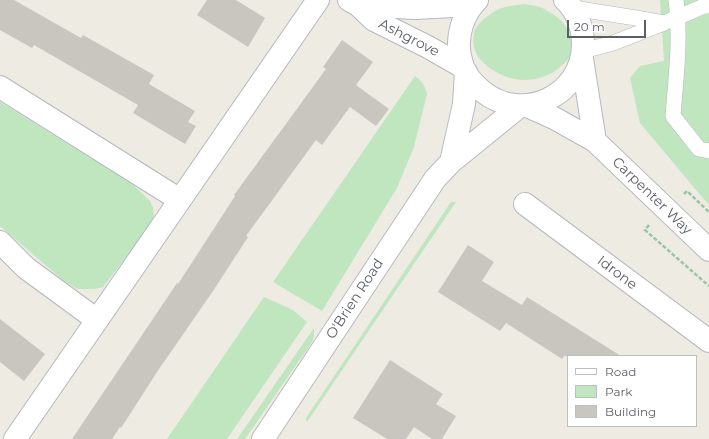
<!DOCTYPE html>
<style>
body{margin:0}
#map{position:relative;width:709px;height:439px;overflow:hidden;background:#eeebe3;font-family:Montserrat,sans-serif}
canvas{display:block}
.legend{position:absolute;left:567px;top:355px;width:130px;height:72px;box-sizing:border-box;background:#fff;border:1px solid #bdbfc1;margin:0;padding:5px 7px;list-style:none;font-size:12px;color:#5b5f64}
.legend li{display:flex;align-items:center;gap:8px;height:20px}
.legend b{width:20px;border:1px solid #bdbfc1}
.scale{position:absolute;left:567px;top:20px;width:79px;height:18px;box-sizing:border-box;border:2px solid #5b5f64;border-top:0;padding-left:5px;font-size:12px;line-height:14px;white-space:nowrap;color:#5b5f64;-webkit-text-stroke:3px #fff;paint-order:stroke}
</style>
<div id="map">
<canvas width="709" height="439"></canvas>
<ul class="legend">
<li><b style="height:5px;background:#fff"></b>Road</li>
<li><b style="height:11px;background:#bfe6bf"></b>Park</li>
<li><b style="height:11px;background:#c9c6c0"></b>Building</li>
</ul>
<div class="scale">20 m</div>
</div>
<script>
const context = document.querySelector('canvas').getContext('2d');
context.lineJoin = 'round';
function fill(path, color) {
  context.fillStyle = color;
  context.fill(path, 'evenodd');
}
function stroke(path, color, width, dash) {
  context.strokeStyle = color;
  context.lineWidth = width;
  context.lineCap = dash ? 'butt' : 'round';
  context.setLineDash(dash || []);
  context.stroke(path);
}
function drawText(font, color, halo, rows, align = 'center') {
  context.font = font + ' Montserrat,sans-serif';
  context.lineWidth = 3;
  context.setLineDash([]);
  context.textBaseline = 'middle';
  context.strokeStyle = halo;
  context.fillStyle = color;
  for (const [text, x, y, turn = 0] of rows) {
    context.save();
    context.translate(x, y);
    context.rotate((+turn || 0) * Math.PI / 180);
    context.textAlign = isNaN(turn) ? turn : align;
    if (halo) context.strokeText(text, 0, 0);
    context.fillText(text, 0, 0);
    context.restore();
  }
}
const green = new Path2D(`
 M 660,0 L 709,0 L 709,204 L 702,197 L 640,123 L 630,78 L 640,66 L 664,61 Z
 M 525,4 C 530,5 536,6 540,7 C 558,15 575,29 571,50 C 571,51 570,56 570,56 C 567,62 560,67 555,71 C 533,85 507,82 487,66 C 477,58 471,47 474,34 C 474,34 475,29 475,29 C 478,24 484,19 488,16 C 492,13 495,11 499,9 C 507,6 516,5 525,4 Z
 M 415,76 C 422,81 425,86 427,94 L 414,147 L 397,188 L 322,311 L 273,282 Z
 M 0,102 L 131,183 L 150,201 L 153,208 L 154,217 L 141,238 L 103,287 L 95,289 L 77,289 L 64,281 L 0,226 Z
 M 451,202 L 456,202 L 307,422 L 306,418 Z
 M 264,297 L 293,310 L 307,322 L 227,439 L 167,439 Z
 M 314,328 L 314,336 L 312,342 L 245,439 L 237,439 Z`);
const building = new Path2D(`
 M 0,0 L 14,0 L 81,38 L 83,35 L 154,75 L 149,84 L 195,111 L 188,122 L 196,126 L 185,144 L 133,113 L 138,105 L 34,45 L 32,48 L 0,30 Z
 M 207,0 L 236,0 L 265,18 L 248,47 L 197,15 Z
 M 342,40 L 373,62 L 356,85 L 389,109 L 376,126 L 350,107 L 322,145 L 316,140 L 246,236 L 248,237 L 213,291 L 157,372 L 121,428 L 120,427 L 112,439 L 72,439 L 138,341 L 177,283 L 178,284 L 235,196 L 234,195 L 326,69 L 323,67 Z
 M 468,245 L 494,262 L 482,281 L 522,305 L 527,297 L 621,356 L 564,356 L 562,359 L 506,323 L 500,331 L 438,292 Z
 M 0,319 L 45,354 L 24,381 L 0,362 Z
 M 390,360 L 443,394 L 436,404 L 456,416 L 442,439 L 432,439 L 414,427 L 406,439 L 387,439 L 353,418 Z`);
const path = new Path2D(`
 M 684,194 L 687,191 L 709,212
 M 649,225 L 645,230 L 709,286`);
const lane = new Path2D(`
 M 676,0 C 681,38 676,77 673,116 L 699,149 L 709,151
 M 573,8 L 636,18 L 664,23 L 613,43 L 583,51
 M 669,21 L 704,6 L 709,6`);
const street = new Path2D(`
 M 349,0 L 358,5 L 374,20 L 428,47 L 463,67
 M 358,5 L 415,8 L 472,5
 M 0,87 L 180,200
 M 525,204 L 709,341
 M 0,242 L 26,268 L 97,320
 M 15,439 L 318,0`);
const secondary = new Path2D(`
 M 477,0 C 463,14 456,36 460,56 C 461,60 462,64 463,68 C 467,77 475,85 482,91 C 522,124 583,96 583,44 C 583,28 577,11 565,0
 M 582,59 L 595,141
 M 527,106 L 554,118 L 595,141 L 709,250
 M 451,162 L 464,104 L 466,72
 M 263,439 L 435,179 L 451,162 L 520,106`);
const streetNames = [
 ["Ashgrove",409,38,27],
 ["Carpenter Way",652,196,44],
 ["Idrone",617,273,37],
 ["O'Brien Road",355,299,-57]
];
fill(green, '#bfe6bf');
fill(building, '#c9c6c0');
stroke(lane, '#b5b9bd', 16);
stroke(street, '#b5b9bd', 24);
stroke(secondary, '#b6babf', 24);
stroke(path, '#97c7a4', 2.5, [4, 2]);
stroke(lane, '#fff', 15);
stroke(street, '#fff', 22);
stroke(secondary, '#fff', 22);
drawText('14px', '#5b5f64', '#fff', streetNames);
</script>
